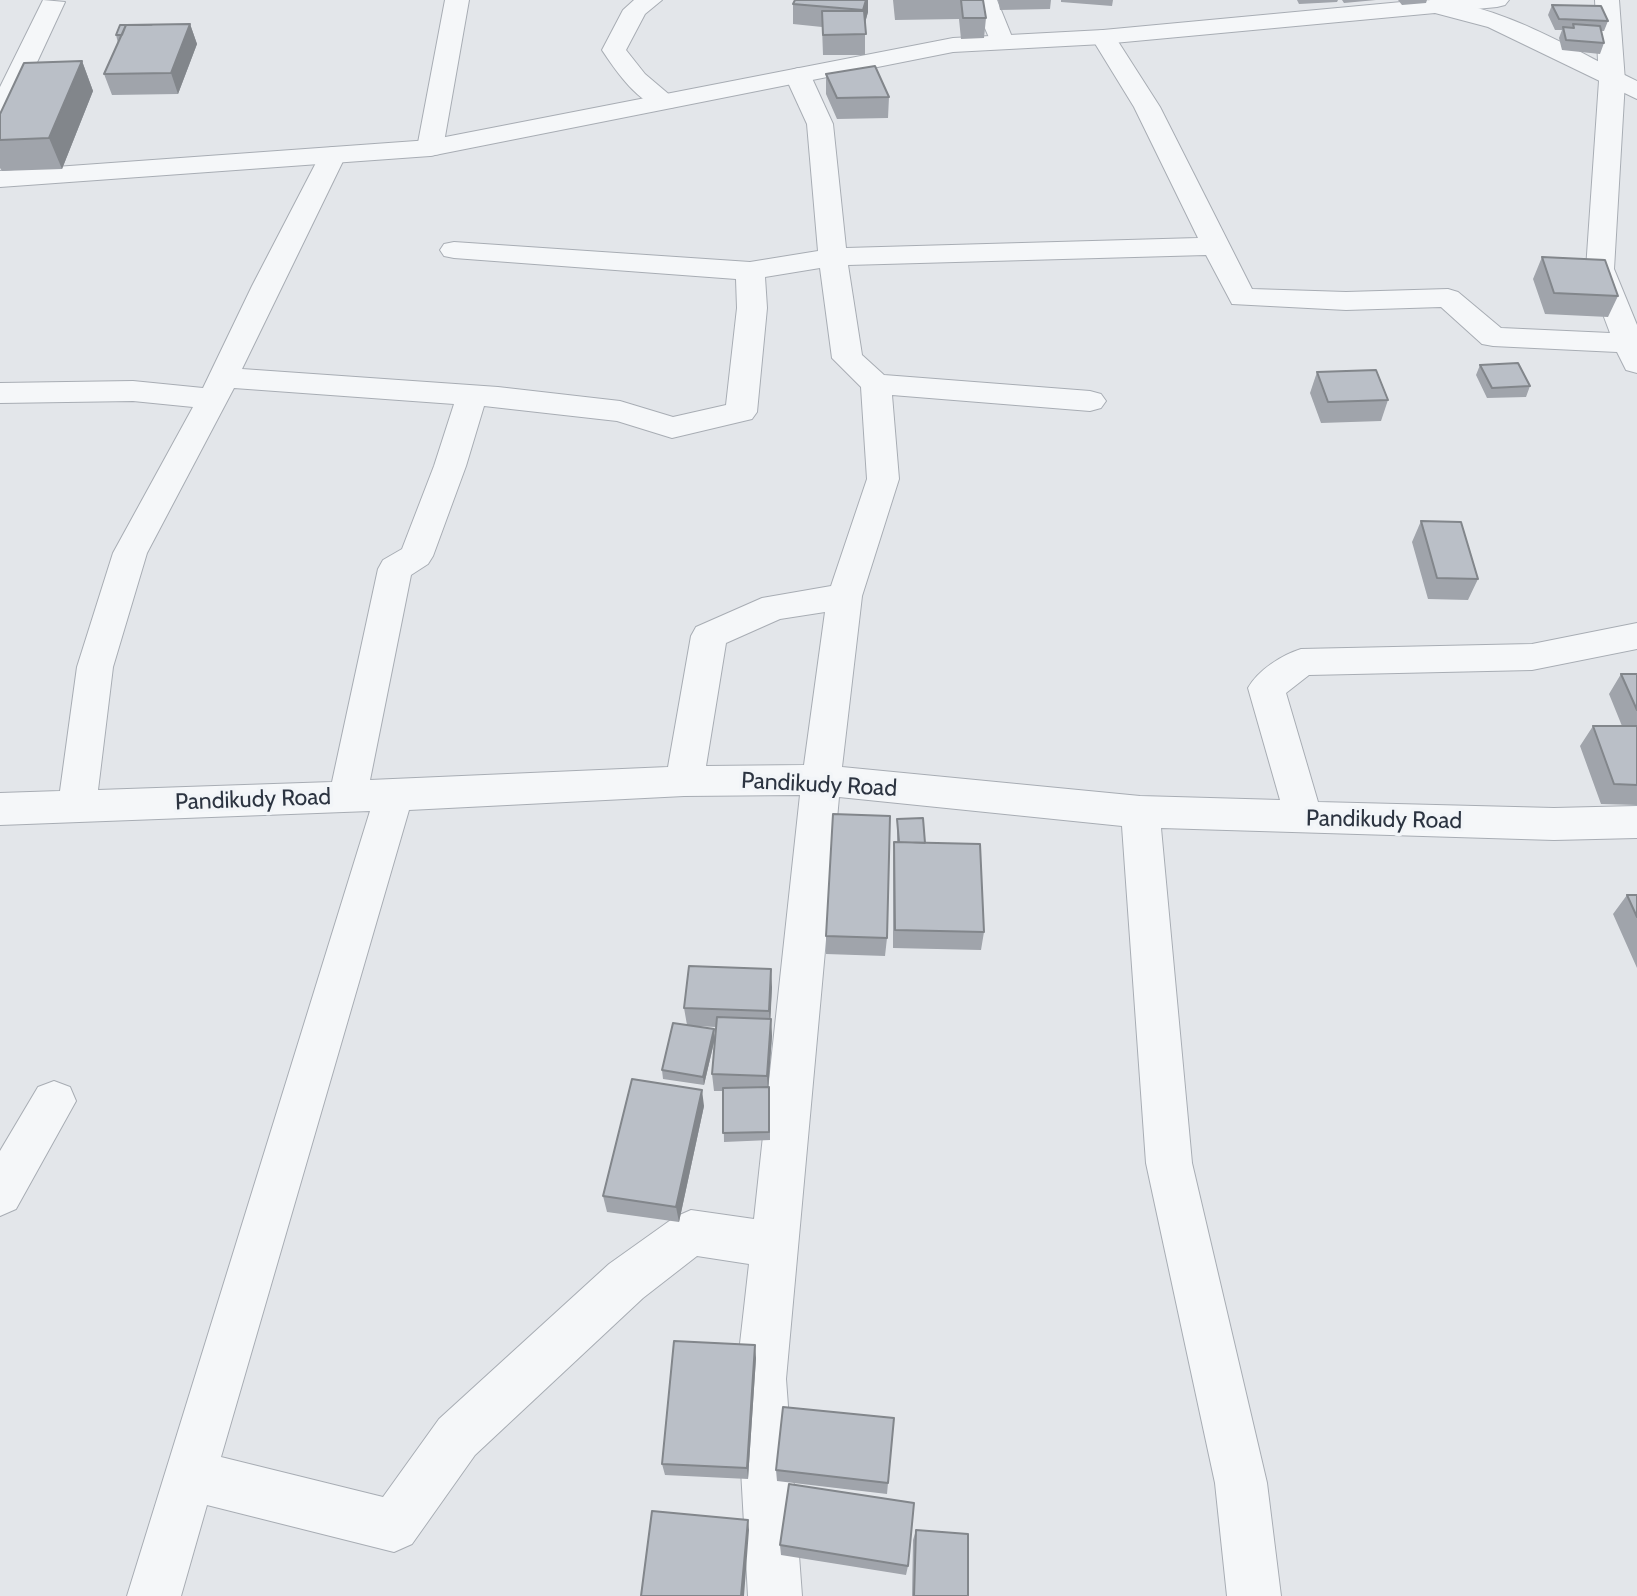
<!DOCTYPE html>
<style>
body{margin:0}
canvas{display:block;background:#e3e6ea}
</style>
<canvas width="1637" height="1596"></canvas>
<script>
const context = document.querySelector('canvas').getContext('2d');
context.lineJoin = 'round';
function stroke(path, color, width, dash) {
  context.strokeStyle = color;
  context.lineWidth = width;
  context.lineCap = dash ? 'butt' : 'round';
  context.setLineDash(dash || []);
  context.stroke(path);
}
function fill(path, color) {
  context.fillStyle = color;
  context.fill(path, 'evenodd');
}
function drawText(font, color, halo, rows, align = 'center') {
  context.font = font + ' Cabin,sans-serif';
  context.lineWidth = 7;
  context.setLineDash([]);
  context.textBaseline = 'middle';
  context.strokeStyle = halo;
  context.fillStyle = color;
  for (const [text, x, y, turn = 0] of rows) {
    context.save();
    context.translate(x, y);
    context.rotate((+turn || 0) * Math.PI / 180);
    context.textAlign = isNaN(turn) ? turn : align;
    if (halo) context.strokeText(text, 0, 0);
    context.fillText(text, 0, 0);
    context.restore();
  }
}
const minor = new Path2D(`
 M 43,0 L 65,2 L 13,114 L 9,119 L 0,122 L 0,87 Z
 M 445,0 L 469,0 L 443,148 L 439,154 L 430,156 L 421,154 L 417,148 Z
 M 634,0 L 662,0 L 645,14 L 626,50 L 645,74 L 678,102 L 674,107 C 645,115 616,71 602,50 L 623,10 Z
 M 973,0 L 997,0 L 1014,42 L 1011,47 L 1002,49 L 993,47 Z
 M 1509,0 L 1505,5 L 1497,7 L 1435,13 L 1427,11 L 1423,6 L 1430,0 Z
 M 1595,0 L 1619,0 L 1625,81 L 1614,269 L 1637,325 L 1637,373 L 1626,370 L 1617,352 L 1493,346 L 1482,344 L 1441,307 L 1346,310 L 1232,304 L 1206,255 L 848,265 L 862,355 L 884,375 L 1090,391 L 1101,394 L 1106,401 L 1101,408 L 1090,411 L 892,395 L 899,479 L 862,596 L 842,767 L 1140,796 L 1280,800 L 1248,688 C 1258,670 1282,655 1301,649 L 1532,644 L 1637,623 L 1637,649 L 1532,670 L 1309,675 L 1286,693 L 1318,802 L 1554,808 L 1637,806 L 1637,838 L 1554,840 L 1161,828 L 1192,1163 L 1267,1483 L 1281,1596 L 1227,1596 L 1215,1483 L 1146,1163 L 1122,826 L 839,797 L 786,1379 L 802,1596 L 748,1596 L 736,1379 L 749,1264 L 697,1256 L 643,1298 L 475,1455 L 412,1544 L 394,1552 L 207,1505 L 181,1596 L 127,1596 L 370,811 L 0,825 L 0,793 L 60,791 L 77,667 L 113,553 L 193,407 L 133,401 L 0,403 L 0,383 L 133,381 L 203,388 L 252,286 L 320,155 L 324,149 L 333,147 L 342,149 L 346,155 L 242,369 L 498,387 L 620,401 L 673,417 L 726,405 L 737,308 L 736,279 L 454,258 L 444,256 L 440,250 L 444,244 L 454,242 L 750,262 L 818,251 L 807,124 L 785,76 L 789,71 L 798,68 L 807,71 L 811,76 L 833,124 L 846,248 L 1198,238 L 1134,107 L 1091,37 L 1094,32 L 1103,30 L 1112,32 L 1160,107 L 1252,289 L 1346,292 L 1448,289 L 1458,292 L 1501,328 L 1610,333 L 1586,269 L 1599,81 ZM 820,268 L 832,358 L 861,387 L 867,479 L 831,586 L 762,598 L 696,627 L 691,636 L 668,767 L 370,780 L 411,575 L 428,564 L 433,556 L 466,466 L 484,406 L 617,421 L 672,438 L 752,419 L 757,412 L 767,308 L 765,277 ZM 234,388 L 454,404 L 434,466 L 402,549 L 383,560 L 378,569 L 332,782 L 98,790 L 113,667 L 147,553 ZM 825,612 L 804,765 L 706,766 L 726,643 L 780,619 ZM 800,795 L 754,1219 L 691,1210 L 675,1217 L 609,1264 L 439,1419 L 383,1497 L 221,1457 L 409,810 L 684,796 Z
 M 54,1081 L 70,1087 L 76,1101 L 16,1209 L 0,1216 L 0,1151 L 38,1087 Z`);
const tertiary = new Path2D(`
 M 1423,0 C 1496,0 1573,50 1637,81 L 1637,99 L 1488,27 L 1435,13 L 1103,44 L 953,52 L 430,156 L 0,187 L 0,171 L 430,140 L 953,38 L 1103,30 Z`);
const wall = new Path2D(`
 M 795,0 L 868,0 L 868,12 L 865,23 L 865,55 L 823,55 L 822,27 L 793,24 L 793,4 Z
 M 893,0 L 983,0 L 986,18 L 984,38 L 961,39 L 959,19 L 895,20 Z
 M 998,0 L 1051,0 L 1050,9 L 1000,10 Z
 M 1061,0 L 1113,0 L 1112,6 L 1061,2 Z
 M 1297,0 L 1338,0 L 1337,2 L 1299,4 Z
 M 1342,0 L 1376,0 L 1344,3 Z
 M 1398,0 L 1427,0 L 1426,3 L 1402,5 Z
 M 1552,5 L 1608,21 L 1604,31 L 1601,31 L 1604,43 L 1600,54 L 1562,50 L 1559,38 L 1562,30 L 1555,30 L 1548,15 Z
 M 190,24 L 197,44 L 178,94 L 112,95 L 104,74 L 118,43 L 116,35 Z
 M 82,61 L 93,91 L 62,169 L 2,171 L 0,168 L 0,114 Z
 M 826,74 L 889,97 L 888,118 L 837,119 L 826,94 Z
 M 1542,257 L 1618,296 L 1608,317 L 1545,314 L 1533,279 Z
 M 1480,365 L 1530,386 L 1526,397 L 1487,398 L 1476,375 Z
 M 1317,372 L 1388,400 L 1381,421 L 1321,423 L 1310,393 Z
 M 1421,521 L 1478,579 L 1468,600 L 1428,599 L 1412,542 Z
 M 1621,674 L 1637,674 L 1637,805 L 1601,804 L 1580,746 L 1593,726 L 1622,726 L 1609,694 Z
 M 897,819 L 925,843 L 984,932 L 981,950 L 893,948 L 893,861 L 894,842 L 897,842 Z
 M 1627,895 L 1637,895 L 1637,968 L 1613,914 Z
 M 826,936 L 887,938 L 885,956 L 826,954 Z
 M 772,987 L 770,1019 L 772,1036 L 768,1087 L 770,1096 L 770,1140 L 724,1142 L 723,1091 L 714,1091 L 712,1074 L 716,1027 L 695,1026 L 715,1038 L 704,1085 L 663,1079 L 662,1070 L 687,1025 L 684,1008 Z
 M 704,1106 L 679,1222 L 607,1212 L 603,1196 Z
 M 756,1358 L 748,1479 L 665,1475 L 662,1464 Z
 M 776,1470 L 888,1483 L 887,1494 L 777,1481 Z
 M 916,1530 L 968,1596 L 912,1596 L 913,1540 Z
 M 780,1545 L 908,1566 L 906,1575 L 781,1555 Z`);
const shadedWall = new Path2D(`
 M 866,0 L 868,0 L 868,12 L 863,30 L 863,10 Z
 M 190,24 L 197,44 L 178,94 L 171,73 Z
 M 82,61 L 93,91 L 62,169 L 49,138 Z
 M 771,969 L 772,987 L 770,1029 L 769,1011 Z
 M 771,1019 L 772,1036 L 768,1093 L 767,1076 Z
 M 714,1029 L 715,1038 L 704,1085 L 703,1077 Z
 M 702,1090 L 704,1106 L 679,1222 L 676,1207 Z
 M 755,1345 L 756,1358 L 748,1479 L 747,1468 Z
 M 748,1520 L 749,1530 L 744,1596 L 741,1596 Z`);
const building = new Path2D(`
 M 795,0 L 866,0 L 863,10 L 793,4 Z
 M 961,0 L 983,0 L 986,18 L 963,18 Z
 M 1552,5 L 1601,6 L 1608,21 L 1559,19 Z
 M 822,11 L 864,11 L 866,34 L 823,35 Z
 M 190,24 L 171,73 L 104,74 L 126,25 Z
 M 1573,24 L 1600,26 L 1604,43 L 1566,40 L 1563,27 L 1574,28 Z
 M 120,25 L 152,25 L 126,25 L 122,35 L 116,35 Z
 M 82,61 L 49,138 L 0,140 L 0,114 L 24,63 Z
 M 875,66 L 889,97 L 837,98 L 826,74 Z
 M 1542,257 L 1605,260 L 1618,296 L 1554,293 Z
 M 1518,363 L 1530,386 L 1492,388 L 1480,365 Z
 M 1376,370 L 1388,400 L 1328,402 L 1317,372 Z
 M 1421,521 L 1461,522 L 1478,579 L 1437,578 Z
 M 1621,674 L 1637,674 L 1637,710 Z
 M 1593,726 L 1637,726 L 1637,785 L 1614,784 Z
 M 833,814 L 890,816 L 887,938 L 826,936 Z
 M 923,818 L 925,843 L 899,842 L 897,819 Z
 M 894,842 L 980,844 L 984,932 L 895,930 Z
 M 1627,895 L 1637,895 L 1637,917 Z
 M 689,966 L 771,969 L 769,1011 L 684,1008 Z
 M 717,1017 L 771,1019 L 767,1076 L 712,1074 Z
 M 673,1023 L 714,1029 L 703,1077 L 662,1070 Z
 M 632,1079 L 702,1090 L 676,1207 L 603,1196 Z
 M 769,1087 L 769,1132 L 723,1133 L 723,1088 Z
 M 674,1341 L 755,1345 L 747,1468 L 662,1464 Z
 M 783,1407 L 894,1418 L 888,1483 L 776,1470 Z
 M 789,1484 L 914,1503 L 908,1566 L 780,1545 Z
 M 652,1511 L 748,1520 L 741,1596 L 641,1596 Z
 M 916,1530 L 968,1534 L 968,1596 L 914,1596 Z`);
const streetNames = [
 ["Pandikudy Road",819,785,3],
 ["Pandikudy Road",253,800,-2],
 ["Pandikudy Road",1384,820,1]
];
stroke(minor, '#a8adb4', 2);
stroke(tertiary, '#a8adb4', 2);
fill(minor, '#f5f7f9');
fill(tertiary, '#f5f7f9');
fill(wall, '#a0a4ab');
fill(shadedWall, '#82868b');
fill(building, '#babfc7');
stroke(building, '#82868b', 2);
drawText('23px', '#2c3441', '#f2f5f8', streetNames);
</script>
